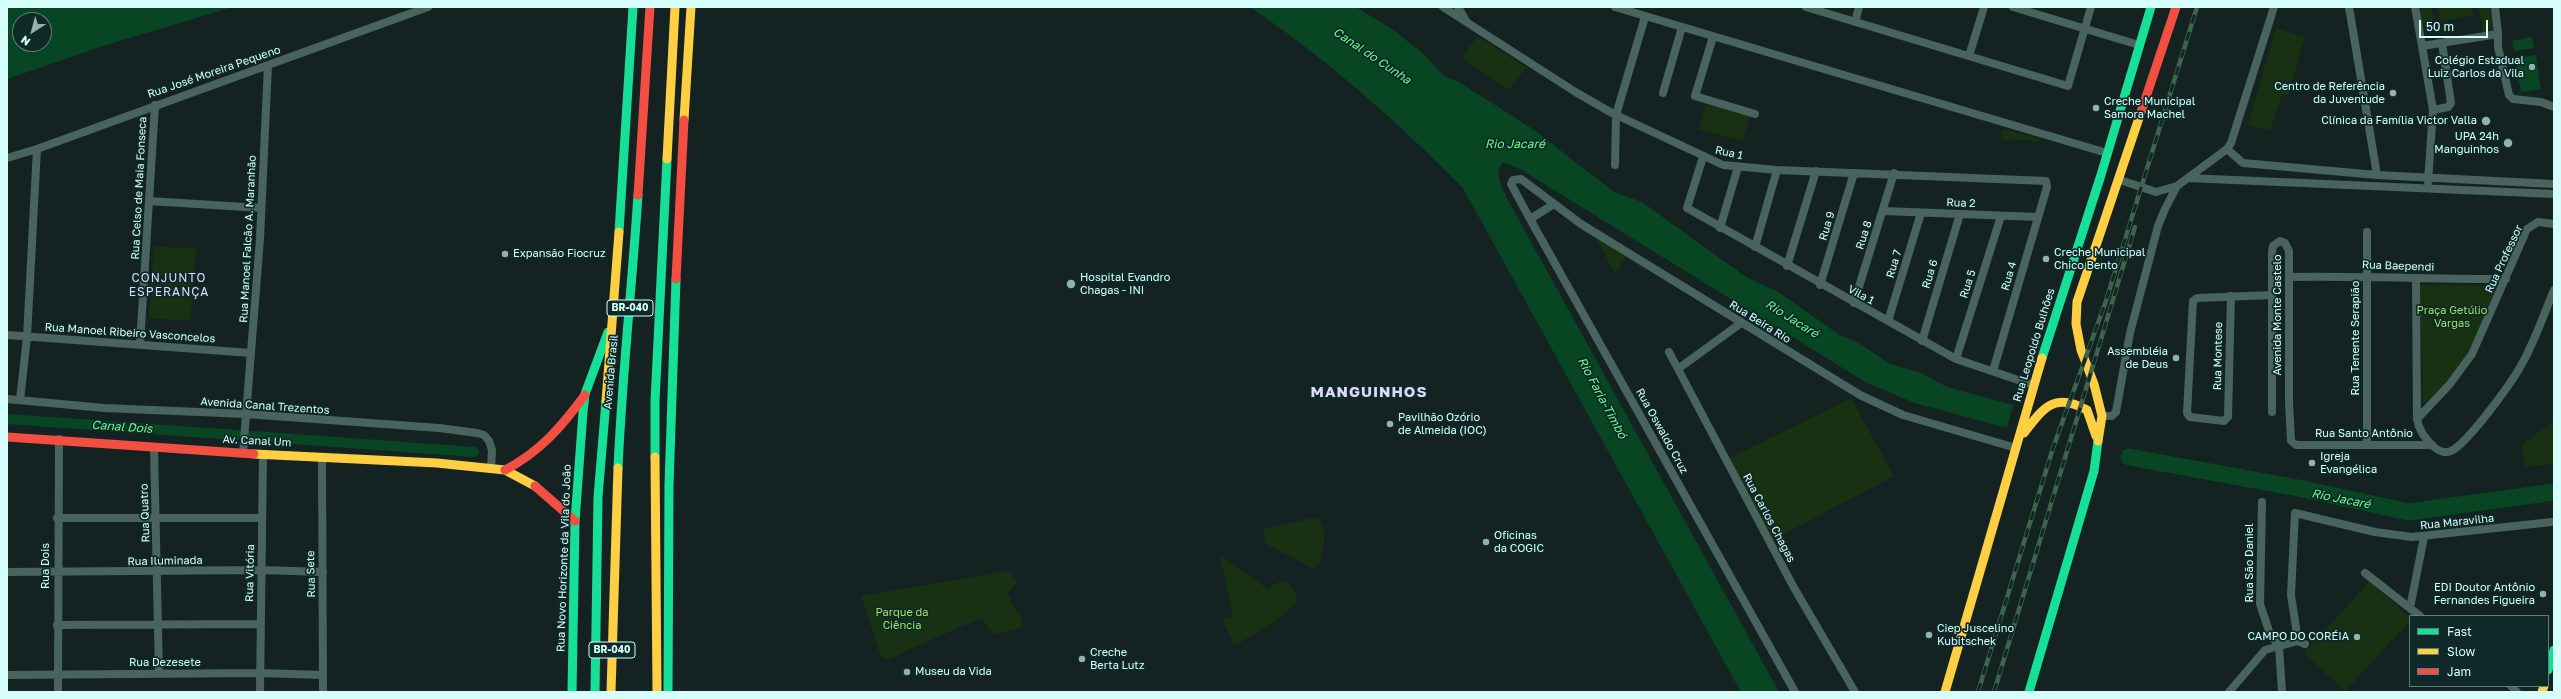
<!DOCTYPE html>
<meta charset="utf-8">
<style>
body{margin:0}
#map{position:relative;width:2561px;height:699px;overflow:hidden;background:#142322;font-family:"Golos Text",sans-serif}
canvas{display:block}
.frame{position:absolute;inset:0;border:8px solid #d6fffb;pointer-events:none}
.legend{position:absolute;left:2409px;top:615px;width:140px;height:72px;box-sizing:border-box;background:#0e2928;border:1px solid #5e7f7c;margin:0;padding:5px 7px;list-style:none;font-size:12px;color:#d6fffb}
.legend li{display:flex;align-items:center;gap:8px;height:20px}
.legend b{width:20px;border:1px solid #5e7f7c}
.north{position:absolute;left:12px;top:12px;width:40px;height:40px;box-sizing:border-box;background:#0e2928;border:1px solid #5e7f7c;border-radius:50%;rotate:216deg;font-size:11px;font-weight:700;line-height:16px;text-align:center;color:#d6fffb}
.north::after{content:'';display:block;margin:auto;width:14px;height:18px;background:#92b2af;clip-path:polygon(50% 0,100% 100%,50% 72%,0 100%)}
.scale{position:absolute;left:2419px;top:20px;width:69px;height:18px;box-sizing:border-box;border:2px solid #d6fffb;border-top:0;padding-left:5px;font-size:12px;line-height:14px;white-space:nowrap;color:#d6fffb;-webkit-text-stroke:3px #0e2928;paint-order:stroke}
</style>
<div id="map">
<canvas width="2561" height="699"></canvas>
<div class="frame"></div>
<ul class="legend">
<li><b style="height:5px;background:#16e098"></b>Fast</li>
<li><b style="height:5px;background:#ffcf43"></b>Slow</li>
<li><b style="height:5px;background:#f24e42"></b>Jam</li>
</ul>
<div class="north">N</div>
<div class="scale">50 m</div>
</div>
<script>
const context = document.querySelector('canvas').getContext('2d');
context.lineJoin = 'round';
function fill(path, color) {
  context.fillStyle = color;
  context.fill(path, 'evenodd');
}
function stroke(path, color, width, dash) {
  context.strokeStyle = color;
  context.lineWidth = width;
  context.lineCap = dash ? 'butt' : 'round';
  context.setLineDash(dash || []);
  context.stroke(path);
}
function drawText(font, color, halo, rows, align = 'center') {
  context.font = font + ' "Golos Text",sans-serif';
  context.lineWidth = 3.5;
  context.setLineDash([]);
  context.textBaseline = 'middle';
  context.strokeStyle = halo;
  context.fillStyle = color;
  for (const [text, x, y, turn = 0] of rows) {
    context.save();
    context.translate(x, y);
    context.rotate((+turn || 0) * Math.PI / 180);
    context.textAlign = isNaN(turn) ? turn : align;
    if (halo) context.strokeText(text, 0, 0);
    context.fillText(text, 0, 0);
    context.restore();
  }
}
const green = new Path2D(`
 M 2419,7 L 2431,7 L 2435,24 L 2422,26 Z
 M 2437,7 L 2472,7 L 2474,15 L 2440,22 Z
 M 2478,7 L 2491,7 L 2494,26 L 2491,31 L 2483,33 Z
 M 2276,28 L 2305,37 L 2288,95 L 2282,94 L 2270,131 L 2248,124 Z
 M 1477,36 L 1526,67 L 1510,90 L 1462,59 Z
 M 1706,103 L 1750,116 L 1743,141 L 1699,129 Z
 M 2003,129 L 2042,139 L 2039,141 L 2001,139 Z
 M 1596,237 L 1626,257 L 1615,274 Z
 M 154,246 L 196,249 L 190,321 L 149,318 Z
 M 2420,285 L 2500,286 C 2483,326 2468,362 2437,392 C 2432,396 2428,402 2423,404 Z
 M 1851,398 L 1894,476 L 1771,541 L 1726,460 Z
 M 2554,421 L 2554,464 L 2525,467 L 2521,445 Z
 M 1317,517 C 1330,529 1323,550 1319,565 L 1314,569 L 1265,543 L 1263,529 Z
 M 1220,556 L 1268,589 L 1277,582 L 1281,583 L 1285,580 C 1292,587 1298,594 1296,604 L 1269,626 L 1235,645 L 1233,645 C 1231,635 1225,629 1223,619 L 1233,616 Z
 M 1005,571 L 1009,571 L 1018,582 L 1008,592 L 1015,610 L 1019,612 L 1023,627 L 995,635 L 983,620 L 978,619 L 886,660 L 881,657 L 862,599 L 863,596 Z
 M 2370,581 L 2410,618 L 2410,621 L 2345,691 L 2304,653 Z`);
const water = new Path2D(`
 M 7,7 L 233,7 L 103,46 L 7,79 ZM 20,20 L 44,20 L 44,44 L 20,44 Z
 M 1250,7 L 1356,7 L 1395,31 L 1421,52 L 1445,77 L 1459,82 L 1534,130 L 1614,192 L 1642,202 L 1746,277 L 1780,293 L 1838,334 L 1862,345 L 1890,364 L 1921,373 L 1947,387 L 2013,405 L 2007,428 L 1915,403 L 1867,383 L 1520,169 L 1503,162 C 1492,172 1504,191 1509,202 L 1779,692 L 1741,692 L 1463,188 C 1398,122 1327,59 1250,7 Z
 M 2532,37 L 2534,48 L 2514,51 L 2512,41 Z
 M 2536,55 L 2541,89 L 2521,92 L 2515,58 Z`);
const canal = new Path2D(`
 M 7,419 L 237,435
 M 252,436 L 474,452`);
const river = new Path2D(`
 M 2129,457 L 2298,488 L 2409,512 L 2554,492`);
const street = new Path2D(`
 M 1443,7 L 1577,93 L 1612,113 L 1723,165 L 1777,170 L 2046,181 L 2047,187 L 1993,371
 M 1458,7 L 1466,21
 M 1615,7 L 2107,153
 M 1806,7 L 2068,86 L 2091,7
 M 2013,7 L 2139,45
 M 2349,7 L 2377,175
 M 2415,7 L 2422,46 L 2498,34 L 2495,7
 M 1855,22 L 1859,7
 M 2498,34 L 2498,47 L 2509,95 L 2513,99 L 2541,102 L 2554,107
 M 1713,37 L 1695,96 L 1755,114
 M 2422,46 L 2433,110 L 2428,182
 M 1969,56 L 1984,7
 M 1663,93 L 1682,27
 M 2433,110 L 2448,107 L 2451,103 L 2442,43
 M 2227,149 L 2243,163 L 2377,175 L 2554,184
 M 1703,157 L 1687,208 L 1956,359 L 2033,385
 M 7,158 L 37,149 L 428,7
 M 1615,165 L 1616,115 L 1645,17
 M 2188,178 L 2554,194
 M 2120,180 L 2156,192 L 2177,186
 M 149,201 L 261,208
 M 1884,211 L 2038,217
 M 1530,219 L 1554,204
 M 1720,228 L 1738,167
 M 1755,247 L 1777,170
 M 1787,266 L 1816,171
 M 2289,277 C 2362,276 2433,279 2506,279
 M 2416,279 L 2417,419 C 2419,431 2425,439 2434,447 C 2439,451 2445,454 2451,451 C 2467,444 2509,386 2519,369 C 2534,344 2543,316 2554,290
 M 1820,285 L 1854,173
 M 2231,296 L 2228,417 L 2224,421 L 2190,417 L 2187,413 L 2193,301 L 2197,298 L 2272,295
 M 1854,303 L 1894,173
 M 1888,321 L 1921,213
 M 7,335 L 251,353
 M 1922,341 L 1960,214
 M 140,344 L 155,105
 M 1669,352 L 1793,586 L 1855,692
 M 1956,359 L 2001,216
 M 1678,369 L 1741,323
 M 7,399 L 104,408 L 246,414 L 439,428 L 477,433 L 484,435 L 489,441 L 492,450 L 491,469
 M 20,400 L 27,337 L 37,149
 M 2272,412 L 2272,252 L 2273,246 L 2280,241 L 2285,243 L 2289,251 L 2289,403 L 2291,441 L 2296,445 L 2432,445
 M 2102,416 L 2112,416 L 2116,412 L 2130,333 L 2158,226 L 2165,209 L 2177,186 L 2227,149 L 2231,143 L 2274,7
 M 2417,419 L 2450,384 L 2472,354 L 2527,229 L 2538,222 L 2554,224
 M 2367,445 L 2367,232
 M 154,447 L 159,674
 M 243,453 L 260,239 L 268,65
 M 322,457 L 323,692
 M 2262,502 L 2260,604 L 2270,634 L 2279,646 L 2282,692
 M 57,518 L 262,518
 M 7,572 L 261,570 L 323,572
 M 2365,573 L 2420,616
 M 2410,608 L 2424,537
 M 57,625 L 260,624
 M 2305,644 L 2298,641 L 2291,595 L 2295,513 L 2375,532 L 2412,537 L 2552,522
 M 7,675 L 260,673 L 323,675
 M 2511,686 L 2517,692
 M 58,692 L 59,439
 M 260,692 L 263,454
 M 1795,692 L 1530,219 L 1511,184 L 1513,180 L 1521,179 L 1581,224 L 1860,395 L 1903,415 L 2016,448
 M 2229,692 L 2265,650 L 2298,641`);
const fast = new Path2D(`
 M 619,232 L 633,7
 M 2042,358 L 2101,175 L 2151,7
 M 655,457 L 655,401 L 667,159
 M 618,468 C 622,377 632,286 638,195
 M 2548,670 L 2554,650
 M 572,692 L 575,521 L 583,412 L 585,394 L 608,332
 M 595,692 L 598,497 L 606,401
 M 668,692 L 669,485 L 676,279
 M 2029,692 L 2094,471 L 2098,441`);
const slow = new Path2D(`
 M 684,120 L 691,7
 M 667,159 L 675,7
 M 606,401 L 619,232
 M 2024,433 C 2044,407 2054,392 2087,410 L 2096,436
 M 2098,441 L 2102,416 L 2094,384 L 2081,350 L 2076,324 L 2077,302 L 2141,112
 M 254,454 L 437,463 L 505,470 L 535,486
 M 655,457 L 657,692
 M 611,692 L 618,468
 M 1945,692 L 2042,358
 M 2542,692 L 2544,686`);
const jam = new Path2D(`
 M 2141,112 L 2176,7
 M 638,195 L 650,7
 M 676,279 L 684,120
 M 7,437 L 254,454
 M 505,470 C 540,452 562,426 585,395
 M 535,486 L 575,521`);
const rail = new Path2D(`
 M 1978,692 L 2053,448 L 2106,301 L 2197,7
 M 1994,692 L 2135,227`);
const markers = [
 [2532,67,4,"#92b2af"],
 [2393,93,4,"#92b2af"],
 [2096,108,4,"#92b2af"],
 [2486,121,5,"#92b2af"],
 [2508,143,5,"#92b2af"],
 [505,254,4,"#92b2af"],
 [2046,259,4,"#92b2af"],
 [1071,284,5,"#92b2af"],
 [2176,358,4,"#92b2af"],
 [1390,424,4,"#92b2af"],
 [2312,463,4,"#92b2af"],
 [1486,542,4,"#92b2af"],
 [2543,594,4,"#92b2af"],
 [1929,635,4,"#92b2af"],
 [2357,637,4,"#92b2af"],
 [1082,659,4,"#92b2af"],
 [907,672,4,"#92b2af"]
];
const shields = [
 [630,308,46],
 [612,650,46]
];
const shieldNames = [
 ["BR-040",630,308],
 ["BR-040",612,650]
];
const poiNames = [
 ["Colégio Estadual",2524,61,"right"],
 ["Luiz Carlos da Vila",2524,74,"right"],
 ["Centro de Referência",2385,87,"right"],
 ["da Juventude",2385,100,"right"],
 ["Creche Municipal",2104,102],
 ["Samora Machel",2104,115],
 ["Clínica da Família Victor Valla",2477,121,"right"],
 ["UPA 24h",2499,137,"right"],
 ["Manguinhos",2499,150,"right"],
 ["Creche Municipal",2054,253],
 ["Chico Bento",2054,266],
 ["Expansão Fiocruz",513,254],
 ["Hospital Evandro",1080,278],
 ["Chagas - INI",1080,291],
 ["Assembléia",2168,352,"right"],
 ["de Deus",2168,365,"right"],
 ["Pavilhão Ozório",1398,418],
 ["de Almeida (IOC)",1398,431],
 ["Igreja",2320,457],
 ["Evangélica",2320,470],
 ["Oficinas",1494,536],
 ["da COGIC",1494,549],
 ["EDI Doutor Antônio",2535,588,"right"],
 ["Fernandes Figueira",2535,601,"right"],
 ["Ciep Juscelino",1937,629],
 ["Kubitschek",1937,642],
 ["CAMPO DO CORÉIA",2349,637,"right"],
 ["Creche",1090,653],
 ["Berta Lutz",1090,666],
 ["Museu da Vida",915,672]
];
const streetNames = [
 ["Rua José Moreira Pequeno",214,72,-19],
 ["Rua 1",1729,153,13],
 ["Rua Celso de Maia Fonseca",139,188,-87],
 ["Rua 2",1961,203,2],
 ["Rua 9",1827,226,-73],
 ["Rua 8",1864,235,-72],
 ["Rua Manoel Falcão A. Maranhão",248,239,-87],
 ["Rua Professor",2504,259,-65],
 ["Rua 7",1894,264,-73],
 ["Rua Baependi",2398,266,2],
 ["Rua 6",1930,274,-73],
 ["Rua 4",2009,276,-74],
 ["Rua 5",1968,284,-72],
 ["Vila 1",1861,295,28],
 ["Avenida Monte Castelo",2278,315,-90],
 ["Rua Beira Rio",1760,322,32],
 ["Rua Manoel Ribeiro Vasconcelos",130,333,4],
 ["Rua Tenente Serapião",2356,338,-90],
 ["Rua Leopoldo Bulhões",2034,345,-73],
 ["Rua Montese",2218,356,-89],
 ["Avenida Brasil",611,372,-85],
 ["Avenida Canal Trezentos",265,406,4],
 ["Rua Oswaldo Cruz",1662,431,61],
 ["Rua Santo Antônio",2364,434],
 ["Av. Canal Um",257,441,3],
 ["Rua Quatro",145,513,-92],
 ["Rua Carlos Chagas",1769,518,62],
 ["Rua Maravilha",2457,522,-6],
 ["Rua Novo Horizonte da Vila do João",564,558,-88],
 ["Rua Iluminada",165,561,-1],
 ["Rua São Daniel",2250,563,-90],
 ["Rua Dois",46,566,-90],
 ["Rua Vitória",250,573,-89],
 ["Rua Sete",311,574,-91],
 ["Rua Dezesete",165,663]
];
const parkNames = [
 ["Praça Getúlio",2452,311],
 ["Vargas",2452,324],
 ["Parque da",902,613],
 ["Ciência",902,626]
];
const waterNames = [
 ["Canal do Cunha",1372,56,34],
 ["Rio Jacaré",1515,144],
 ["Rio Jacaré",1792,319,32],
 ["Rio Faria-Timbó",1602,398,62],
 ["Canal Dois",122,427,4],
 ["Rio Jacaré",2341,499,11]
];
const neighbourhoodNames = [
 ["CONJUNTO",169,278],
 ["ESPERANÇA",169,292]
];
const districtNames = [
 ["MANGUINHOS",1369,392]
];
fill(green, '#183113');
fill(water, '#084623');
stroke(canal, '#084623', 10);
stroke(river, '#084623', 17);
stroke(street, '#49645f', 8);
stroke(fast, '#16e098', 9);
stroke(slow, '#ffcf43', 9);
stroke(jam, '#f24e42', 9);
stroke(rail, '#3f634b', 4.5);
stroke(rail, '#0e2928', 3, [9]);
for (const [x, y, r, color] of markers) {
  const dot = new Path2D();
  dot.arc(x, y, r, 0, 2 * Math.PI);
  context.fillStyle = color;
  context.fill(dot);
  stroke(dot, '#0e2928', 1.5);
}
for (const [x, y, w] of shields) {
  const box = new Path2D();
  box.roundRect(x - w / 2, y - 8, w, 16, 3);
  context.fillStyle = '#0e2928';
  context.fill(box);
  stroke(box, '#d6fffb', 1);
}
drawText('bold 10px', '#d6fffb', null, shieldNames);
drawText('11px', '#d6fffb', '#0e2928', poiNames, 'left');
drawText('11px', '#d6fffb', '#0e2928', streetNames);
drawText('11px', '#9be75a', '#0e2928', parkNames);
drawText('italic 12px', '#64ff8b', '#0e2928', waterNames);
context.letterSpacing = '1px';
drawText('12px', '#ded8ff', '#0e2928', neighbourhoodNames);
context.letterSpacing = '0px';
context.letterSpacing = '1px';
drawText('bold 15px', '#ded8ff', '#0e2928', districtNames);
context.letterSpacing = '0px';
</script>
